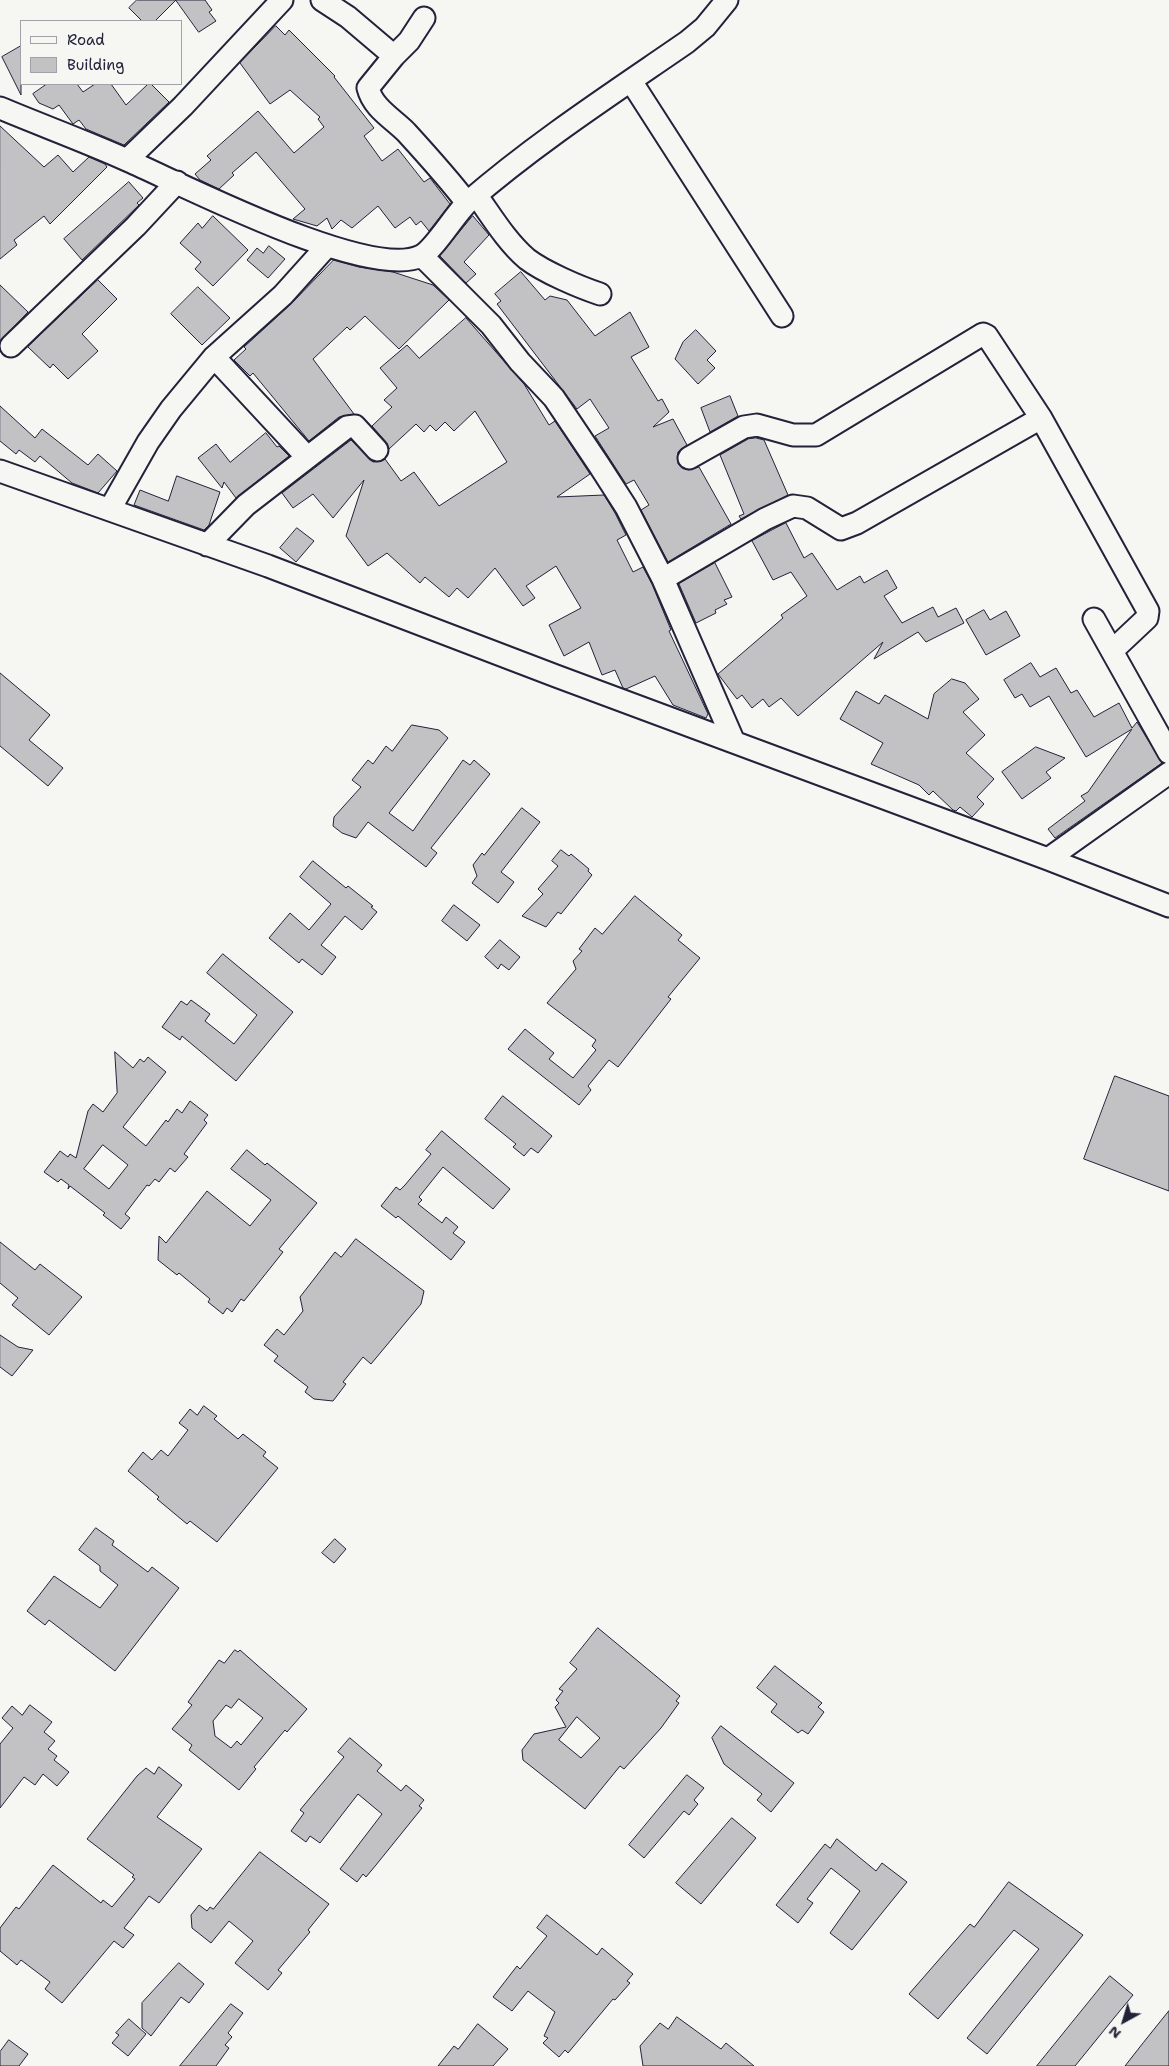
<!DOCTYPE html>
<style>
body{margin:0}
#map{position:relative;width:1169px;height:2066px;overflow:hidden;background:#f6f6f2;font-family:"Shantell Sans",sans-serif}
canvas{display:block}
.legend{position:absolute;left:20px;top:20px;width:162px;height:65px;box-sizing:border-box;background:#f6f6f2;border:1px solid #a1a1a9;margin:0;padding:6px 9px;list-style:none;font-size:15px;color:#22223b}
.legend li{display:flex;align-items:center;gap:10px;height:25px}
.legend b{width:25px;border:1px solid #a1a1a9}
.north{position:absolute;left:1099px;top:1996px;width:50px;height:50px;-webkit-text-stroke:4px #f6f6f2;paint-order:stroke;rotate:219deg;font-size:14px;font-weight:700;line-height:20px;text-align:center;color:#22223b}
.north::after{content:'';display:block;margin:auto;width:18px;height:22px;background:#22223b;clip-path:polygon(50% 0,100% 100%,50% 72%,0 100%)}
</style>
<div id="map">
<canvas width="1169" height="2066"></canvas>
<ul class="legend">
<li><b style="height:6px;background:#f6f6f2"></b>Road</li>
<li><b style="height:14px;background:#c2c2c4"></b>Building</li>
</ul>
<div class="north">N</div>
</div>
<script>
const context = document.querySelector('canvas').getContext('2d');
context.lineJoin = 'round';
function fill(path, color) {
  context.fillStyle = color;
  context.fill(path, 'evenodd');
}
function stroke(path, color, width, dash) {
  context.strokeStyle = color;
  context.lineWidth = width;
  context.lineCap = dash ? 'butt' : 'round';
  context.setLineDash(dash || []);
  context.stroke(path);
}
const building = new Path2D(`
 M 137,0 L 176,0 L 155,21 L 142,21 L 129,8 Z
 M 176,0 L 205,0 L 212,10 L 209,12 L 216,21 L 199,32 Z
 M 276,26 L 285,35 L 289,30 L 335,76 L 334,77 L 374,128 L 364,136 L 382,161 L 398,149 L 424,182 L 430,178 L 450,204 L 429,231 L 421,221 L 416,225 L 410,217 L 395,228 L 378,206 L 352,228 L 341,220 L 332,229 L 327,218 L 317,226 L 293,219 L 305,209 L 256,152 L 232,173 L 234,175 L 219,189 L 200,180 L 195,174 L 211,160 L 207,156 L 258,111 L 294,153 L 324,127 L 318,119 L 320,117 L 290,90 L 270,104 L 240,63 Z
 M 21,46 L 21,95 L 2,57 Z
 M 47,84 L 77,84 L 83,92 L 95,84 L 111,84 L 126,105 L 148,84 L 151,84 L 169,102 L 124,145 L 86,129 L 79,120 L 73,124 L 59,105 L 53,109 L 39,103 L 33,94 Z
 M 0,126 L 44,167 L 58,155 L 73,172 L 89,157 L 105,164 L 107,167 L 50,224 L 44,216 L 14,240 L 17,245 L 0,259 Z
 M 129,182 L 143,198 L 137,203 L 139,205 L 82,260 L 64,239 Z
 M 213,216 L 248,250 L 213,286 L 195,269 L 201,262 L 180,243 L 198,223 L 202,228 Z
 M 473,216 L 489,235 L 464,262 L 476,274 L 466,283 L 440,256 Z
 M 269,246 L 285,259 L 268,278 L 247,260 L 257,248 L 263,253 Z
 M 334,260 L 359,267 L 393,272 L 433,285 L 449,300 L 399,349 L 365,316 L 350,330 L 347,327 L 313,359 L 354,414 L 339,417 L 309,441 L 253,373 L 250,376 L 234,360 L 246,349 L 244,347 L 291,304 Z
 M 521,272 L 545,300 L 550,296 L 567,300 L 595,336 L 630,312 L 649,347 L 631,357 L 658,401 L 662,399 L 669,412 L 653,427 L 673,419 L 687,445 L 678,452 L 678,464 L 688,470 L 699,467 L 731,524 L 668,562 L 641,510 L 649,505 L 634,480 L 626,484 L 595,436 L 609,428 L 590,399 L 577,409 L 497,304 L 501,301 L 495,294 Z
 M 98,280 L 117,299 L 82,334 L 98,351 L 68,379 L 53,364 L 50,368 L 28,347 Z
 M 0,285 L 28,312 L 0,341 Z
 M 198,287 L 230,318 L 202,345 L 171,314 Z
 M 466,318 L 524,384 L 549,425 L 555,421 L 590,474 L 557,497 L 604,495 L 615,513 L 626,535 L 617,540 L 633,572 L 643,567 L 652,584 L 671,630 L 669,631 L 708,714 L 706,718 L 673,705 L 655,676 L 626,689 L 623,688 L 615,670 L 602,675 L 589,642 L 564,656 L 549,625 L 581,608 L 556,566 L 526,586 L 535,598 L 523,606 L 495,568 L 468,598 L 457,588 L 449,597 L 425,577 L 420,583 L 387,553 L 368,566 L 346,536 L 364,480 L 333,518 L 313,494 L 293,508 L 282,493 L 351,440 L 373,462 L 385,459 L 401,481 L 414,472 L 439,506 L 507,462 L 475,411 L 454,431 L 445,422 L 436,431 L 430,425 L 424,432 L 416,424 L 389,449 L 386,442 L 372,426 L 392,407 L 384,400 L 397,388 L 380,368 L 407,345 L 419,358 Z
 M 696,330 L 716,351 L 707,360 L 715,368 L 698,384 L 675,359 L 683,342 Z
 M 730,396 L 738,416 L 710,432 L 701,408 Z
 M 0,406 L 35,438 L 42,429 L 88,465 L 98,454 L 117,471 L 98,493 L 72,483 L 40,456 L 35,462 L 19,450 L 16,454 L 0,441 Z
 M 266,433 L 277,447 L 279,446 L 289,456 L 236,498 L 224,482 L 222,488 L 198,458 L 216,444 L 230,462 Z
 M 756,438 L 764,440 L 788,495 L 741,519 L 739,516 L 744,514 L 720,455 L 748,439 Z
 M 177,476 L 220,492 L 209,525 L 204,530 L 134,505 L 140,490 L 168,501 Z
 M 786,523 L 804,558 L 812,553 L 837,590 L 860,576 L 864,583 L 887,570 L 897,588 L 884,596 L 902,623 L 933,607 L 938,617 L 956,608 L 964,623 L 926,642 L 918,632 L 874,659 L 883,642 L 798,716 L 781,698 L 769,707 L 763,699 L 752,708 L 742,695 L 737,699 L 718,674 L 783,618 L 781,615 L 807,596 L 791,572 L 773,580 L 752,541 Z
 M 297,528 L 314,541 L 296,562 L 280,548 Z
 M 715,563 L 732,597 L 724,600 L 727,604 L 715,610 L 716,613 L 696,623 L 679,584 Z
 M 984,610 L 990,620 L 1006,611 L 1020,636 L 986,655 L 966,620 Z
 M 1031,663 L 1040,677 L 1056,668 L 1071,693 L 1077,690 L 1094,717 L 1119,703 L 1132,728 L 1137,722 L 1162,763 L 1055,838 L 1048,829 L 1085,801 L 1081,796 L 1088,792 L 1132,729 L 1086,757 L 1049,696 L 1030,707 L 1022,694 L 1015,698 L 1004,680 Z
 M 0,673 L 50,715 L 29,740 L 63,768 L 48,786 L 0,746 Z
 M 952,679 L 965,683 L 979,699 L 963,712 L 985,735 L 966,753 L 994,779 L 977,797 L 984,804 L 972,817 L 960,807 L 956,811 L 953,810 L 933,791 L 929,795 L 919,785 L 871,764 L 883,743 L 840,719 L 856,691 L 879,704 L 885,695 L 928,719 L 934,694 Z
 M 412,725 L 439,730 L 448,738 L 389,813 L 413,831 L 463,760 L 470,765 L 474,760 L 490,774 L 431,848 L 437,853 L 426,867 L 368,822 L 356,838 L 342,833 L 333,826 L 334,817 L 361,787 L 352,780 L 368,760 L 373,764 L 386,746 L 392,751 Z
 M 1036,747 L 1065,758 L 1046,772 L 1051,778 L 1022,799 L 1002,772 Z
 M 522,808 L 540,822 L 501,872 L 514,882 L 498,903 L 472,883 L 477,876 L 473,865 L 482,853 L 484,855 Z
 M 561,850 L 569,856 L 571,854 L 589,869 L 588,871 L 592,875 L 561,914 L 558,912 L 546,927 L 522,916 L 543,894 L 538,889 L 558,866 L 552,861 Z
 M 313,861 L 346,888 L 348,886 L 373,906 L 371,907 L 377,912 L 362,930 L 345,916 L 321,945 L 336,957 L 322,975 L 302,959 L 299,963 L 269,938 L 290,913 L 309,930 L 331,904 L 300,877 Z
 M 635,896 L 682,935 L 678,940 L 700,958 L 668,997 L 671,999 L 618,1067 L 609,1060 L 588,1086 L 591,1090 L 579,1105 L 508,1049 L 525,1029 L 554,1053 L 549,1059 L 573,1078 L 596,1050 L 592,1046 L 596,1040 L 547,1003 L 576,969 L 573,961 L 582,951 L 579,949 L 595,928 L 602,934 Z
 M 454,905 L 480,925 L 467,941 L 442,921 Z
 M 500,940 L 520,957 L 509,970 L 501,964 L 498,969 L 485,957 Z
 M 223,954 L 293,1012 L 236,1081 L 182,1036 L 180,1040 L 162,1027 L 181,1001 L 187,1005 L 191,1000 L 210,1014 L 205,1021 L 234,1044 L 257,1015 L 207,973 Z
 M 115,1052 L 133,1068 L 140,1059 L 144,1062 L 148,1057 L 166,1072 L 123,1127 L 146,1146 L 166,1120 L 168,1122 L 177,1109 L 182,1113 L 190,1101 L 208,1115 L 204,1120 L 207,1123 L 184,1154 L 188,1157 L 175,1172 L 170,1168 L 159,1182 L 155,1179 L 149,1186 L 147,1185 L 125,1214 L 130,1218 L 121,1229 L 103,1215 L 105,1213 L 70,1186 L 68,1189 L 69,1185 L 61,1179 L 58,1182 L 44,1172 L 60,1151 L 68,1157 L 70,1154 L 76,1158 L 88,1111 L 93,1104 L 103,1112 L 117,1093 ZM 103,1145 L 128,1165 L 109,1189 L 84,1169 Z
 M 1115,1076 L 1169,1096 L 1169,1191 L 1084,1159 Z
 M 503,1096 L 552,1136 L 538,1153 L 531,1148 L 524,1156 L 513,1147 L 516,1144 L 485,1119 Z
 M 442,1131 L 510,1189 L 493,1209 L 443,1167 L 419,1197 L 422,1200 L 418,1204 L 442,1223 L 446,1217 L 458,1227 L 453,1233 L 465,1242 L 451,1260 L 398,1216 L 396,1218 L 381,1206 L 396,1187 L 400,1190 L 405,1185 L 431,1154 L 426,1150 Z
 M 247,1150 L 265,1165 L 267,1163 L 317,1203 L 279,1249 L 283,1252 L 244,1301 L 241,1299 L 232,1312 L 227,1308 L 223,1314 L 208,1302 L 210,1299 L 179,1273 L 177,1275 L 158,1260 L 159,1236 L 166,1243 L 207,1191 L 250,1226 L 271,1200 L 231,1169 Z
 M 356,1239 L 424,1291 L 421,1304 L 371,1364 L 363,1357 L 343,1382 L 346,1384 L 333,1401 L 314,1399 L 305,1392 L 308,1387 L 274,1361 L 278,1356 L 264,1345 L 277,1329 L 284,1335 L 303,1311 L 300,1297 L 335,1252 L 341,1257 Z
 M 0,1242 L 35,1270 L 40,1264 L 82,1297 L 49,1335 L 12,1305 L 18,1298 L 0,1283 Z
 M 0,1335 L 18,1347 L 33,1350 L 12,1376 L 0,1367 Z
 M 204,1406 L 217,1416 L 214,1419 L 238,1439 L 243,1434 L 266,1452 L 263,1456 L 278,1468 L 217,1542 L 190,1521 L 187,1524 L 157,1499 L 159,1497 L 128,1471 L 143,1452 L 152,1460 L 161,1450 L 168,1456 L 188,1430 L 179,1423 L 190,1409 L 197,1415 Z
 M 96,1528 L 114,1541 L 112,1545 L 148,1572 L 152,1567 L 179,1588 L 115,1671 L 49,1620 L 45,1625 L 27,1611 L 54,1576 L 100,1608 L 118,1585 L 100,1571 L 100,1566 L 79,1550 Z
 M 335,1539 L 346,1549 L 334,1563 L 322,1553 Z
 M 598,1628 L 680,1696 L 676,1701 L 679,1703 L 661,1728 L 624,1769 L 620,1766 L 585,1809 L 523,1760 L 522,1750 L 534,1734 L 566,1727 L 555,1707 L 559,1703 L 556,1700 L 563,1691 L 559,1689 L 577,1669 L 570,1663 ZM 577,1717 L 600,1738 L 581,1758 L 559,1740 Z
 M 235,1650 L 238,1652 L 240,1650 L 307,1709 L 287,1732 L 285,1730 L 254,1767 L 256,1769 L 239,1790 L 189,1750 L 192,1745 L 172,1729 L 192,1705 L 188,1702 L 219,1660 L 224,1663 ZM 239,1699 L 263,1718 L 241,1745 L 237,1741 L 231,1748 L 215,1736 L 213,1721 L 226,1705 L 231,1708 Z
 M 775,1666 L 822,1703 L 818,1707 L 824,1712 L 808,1734 L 802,1730 L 798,1733 L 771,1712 L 777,1704 L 757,1688 Z
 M 30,1705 L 52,1722 L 44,1732 L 55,1741 L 48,1749 L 57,1756 L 54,1760 L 69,1772 L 57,1786 L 43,1774 L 35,1785 L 24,1777 L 0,1808 L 0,1744 L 13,1728 L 2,1718 L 12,1706 L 22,1715 Z
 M 721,1726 L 794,1783 L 771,1812 L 757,1800 L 762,1794 L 724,1764 L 712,1738 Z
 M 350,1738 L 382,1765 L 377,1771 L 401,1791 L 406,1785 L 424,1800 L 419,1806 L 422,1808 L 376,1865 L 366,1877 L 363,1874 L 357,1882 L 340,1869 L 382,1814 L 358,1794 L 320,1843 L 310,1836 L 306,1842 L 291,1831 L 304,1813 L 300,1810 L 344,1757 L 338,1752 Z
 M 159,1767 L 182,1785 L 157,1817 L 202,1849 L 159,1903 L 149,1896 L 124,1928 L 134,1935 L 123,1948 L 114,1941 L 62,2003 L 45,1989 L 50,1982 L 21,1960 L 17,1965 L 0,1951 L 0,1928 L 16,1907 L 19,1909 L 53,1865 L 101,1903 L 103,1900 L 112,1907 L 135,1879 L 132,1877 L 134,1875 L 87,1839 L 137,1776 L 146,1768 L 154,1774 Z
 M 687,1775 L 704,1788 L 694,1800 L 698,1804 L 689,1815 L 684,1811 L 644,1858 L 629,1845 Z
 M 732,1818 L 756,1838 L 701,1904 L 676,1883 Z
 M 837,1839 L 876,1871 L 882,1863 L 907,1882 L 852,1950 L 830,1933 L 860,1891 L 831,1868 L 807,1899 L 813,1903 L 798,1923 L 776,1905 L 825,1844 L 830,1848 Z
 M 260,1852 L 329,1904 L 308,1930 L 310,1932 L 278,1970 L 282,1973 L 268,1990 L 235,1963 L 253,1941 L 229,1921 L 211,1943 L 192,1928 L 191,1915 L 199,1905 L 207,1911 L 210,1907 L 213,1909 Z
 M 1009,1882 L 1083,1935 L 987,2054 L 967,2038 L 1039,1949 L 1014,1930 L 938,2019 L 909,1994 L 970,1924 L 974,1927 Z
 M 547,1915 L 597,1955 L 602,1948 L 633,1974 L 627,1981 L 630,1983 L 615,2000 L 613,1999 L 568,2053 L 565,2050 L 559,2057 L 543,2043 L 548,2038 L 544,2036 L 555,2012 L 528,1991 L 512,2011 L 493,1997 L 517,1966 L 520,1969 L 547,1936 L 537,1928 Z
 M 179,1963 L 204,1984 L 189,2003 L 181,1997 L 151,2036 L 142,2028 L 142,2003 Z
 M 1110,1976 L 1133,1995 L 1114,2018 L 1075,2066 L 1037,2066 Z
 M 231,2004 L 243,2013 L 228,2033 L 232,2037 L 225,2045 L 229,2048 L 216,2066 L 180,2066 Z
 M 1169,2011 L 1169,2066 L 1125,2066 L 1143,2043 Z
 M 677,2017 L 721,2049 L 726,2043 L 754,2066 L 643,2066 L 640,2046 L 660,2023 L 668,2029 Z
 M 129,2019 L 146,2034 L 128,2056 L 112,2043 L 119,2035 L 116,2033 Z
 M 478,2024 L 508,2049 L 493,2066 L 438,2066 L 454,2046 L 458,2049 Z
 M 9,2040 L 28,2054 L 19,2066 L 0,2066 L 0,2052 Z`);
const street = new Path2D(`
 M 322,0 L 348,17 L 394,56 L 409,41 L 424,18
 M 394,56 L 368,88 C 373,108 392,118 406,132 C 427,155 448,178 467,203
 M 631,81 L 782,316
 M 0,108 C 43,126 87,142 129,161 C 184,185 369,281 421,256 C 434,250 455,214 468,202 C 536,143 613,93 687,42 L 705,27 L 727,0
 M 127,160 L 183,106 L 282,0
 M 477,196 C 492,217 507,242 527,259 C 544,272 579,287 600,294
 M 422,256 L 491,325 L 520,362 L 554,398 L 599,465 L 626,507 L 663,579 L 734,742
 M 11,346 L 136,226 L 177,182
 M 214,357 L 306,456
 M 689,458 L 744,427 L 757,425 L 793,435 L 816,435 L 983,334 L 987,336 L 1041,418
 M 0,471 L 268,566 L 556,676 L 1048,859 L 1169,906
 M 110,509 L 148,442 L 171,409 L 214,357 L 283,295 L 327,246
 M 207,545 L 246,505 L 347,427 L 355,426 L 377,450
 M 663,579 L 765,519 L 793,506 L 807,508 L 841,529 L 857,523 L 1041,418 L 1148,611 L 1147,618 L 1113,650
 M 1094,619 L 1169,753
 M 1048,859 L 1169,773`);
fill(building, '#c2c2c4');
stroke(building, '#22223b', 1);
stroke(street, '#22223b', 25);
stroke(street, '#f6f6f2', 21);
</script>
